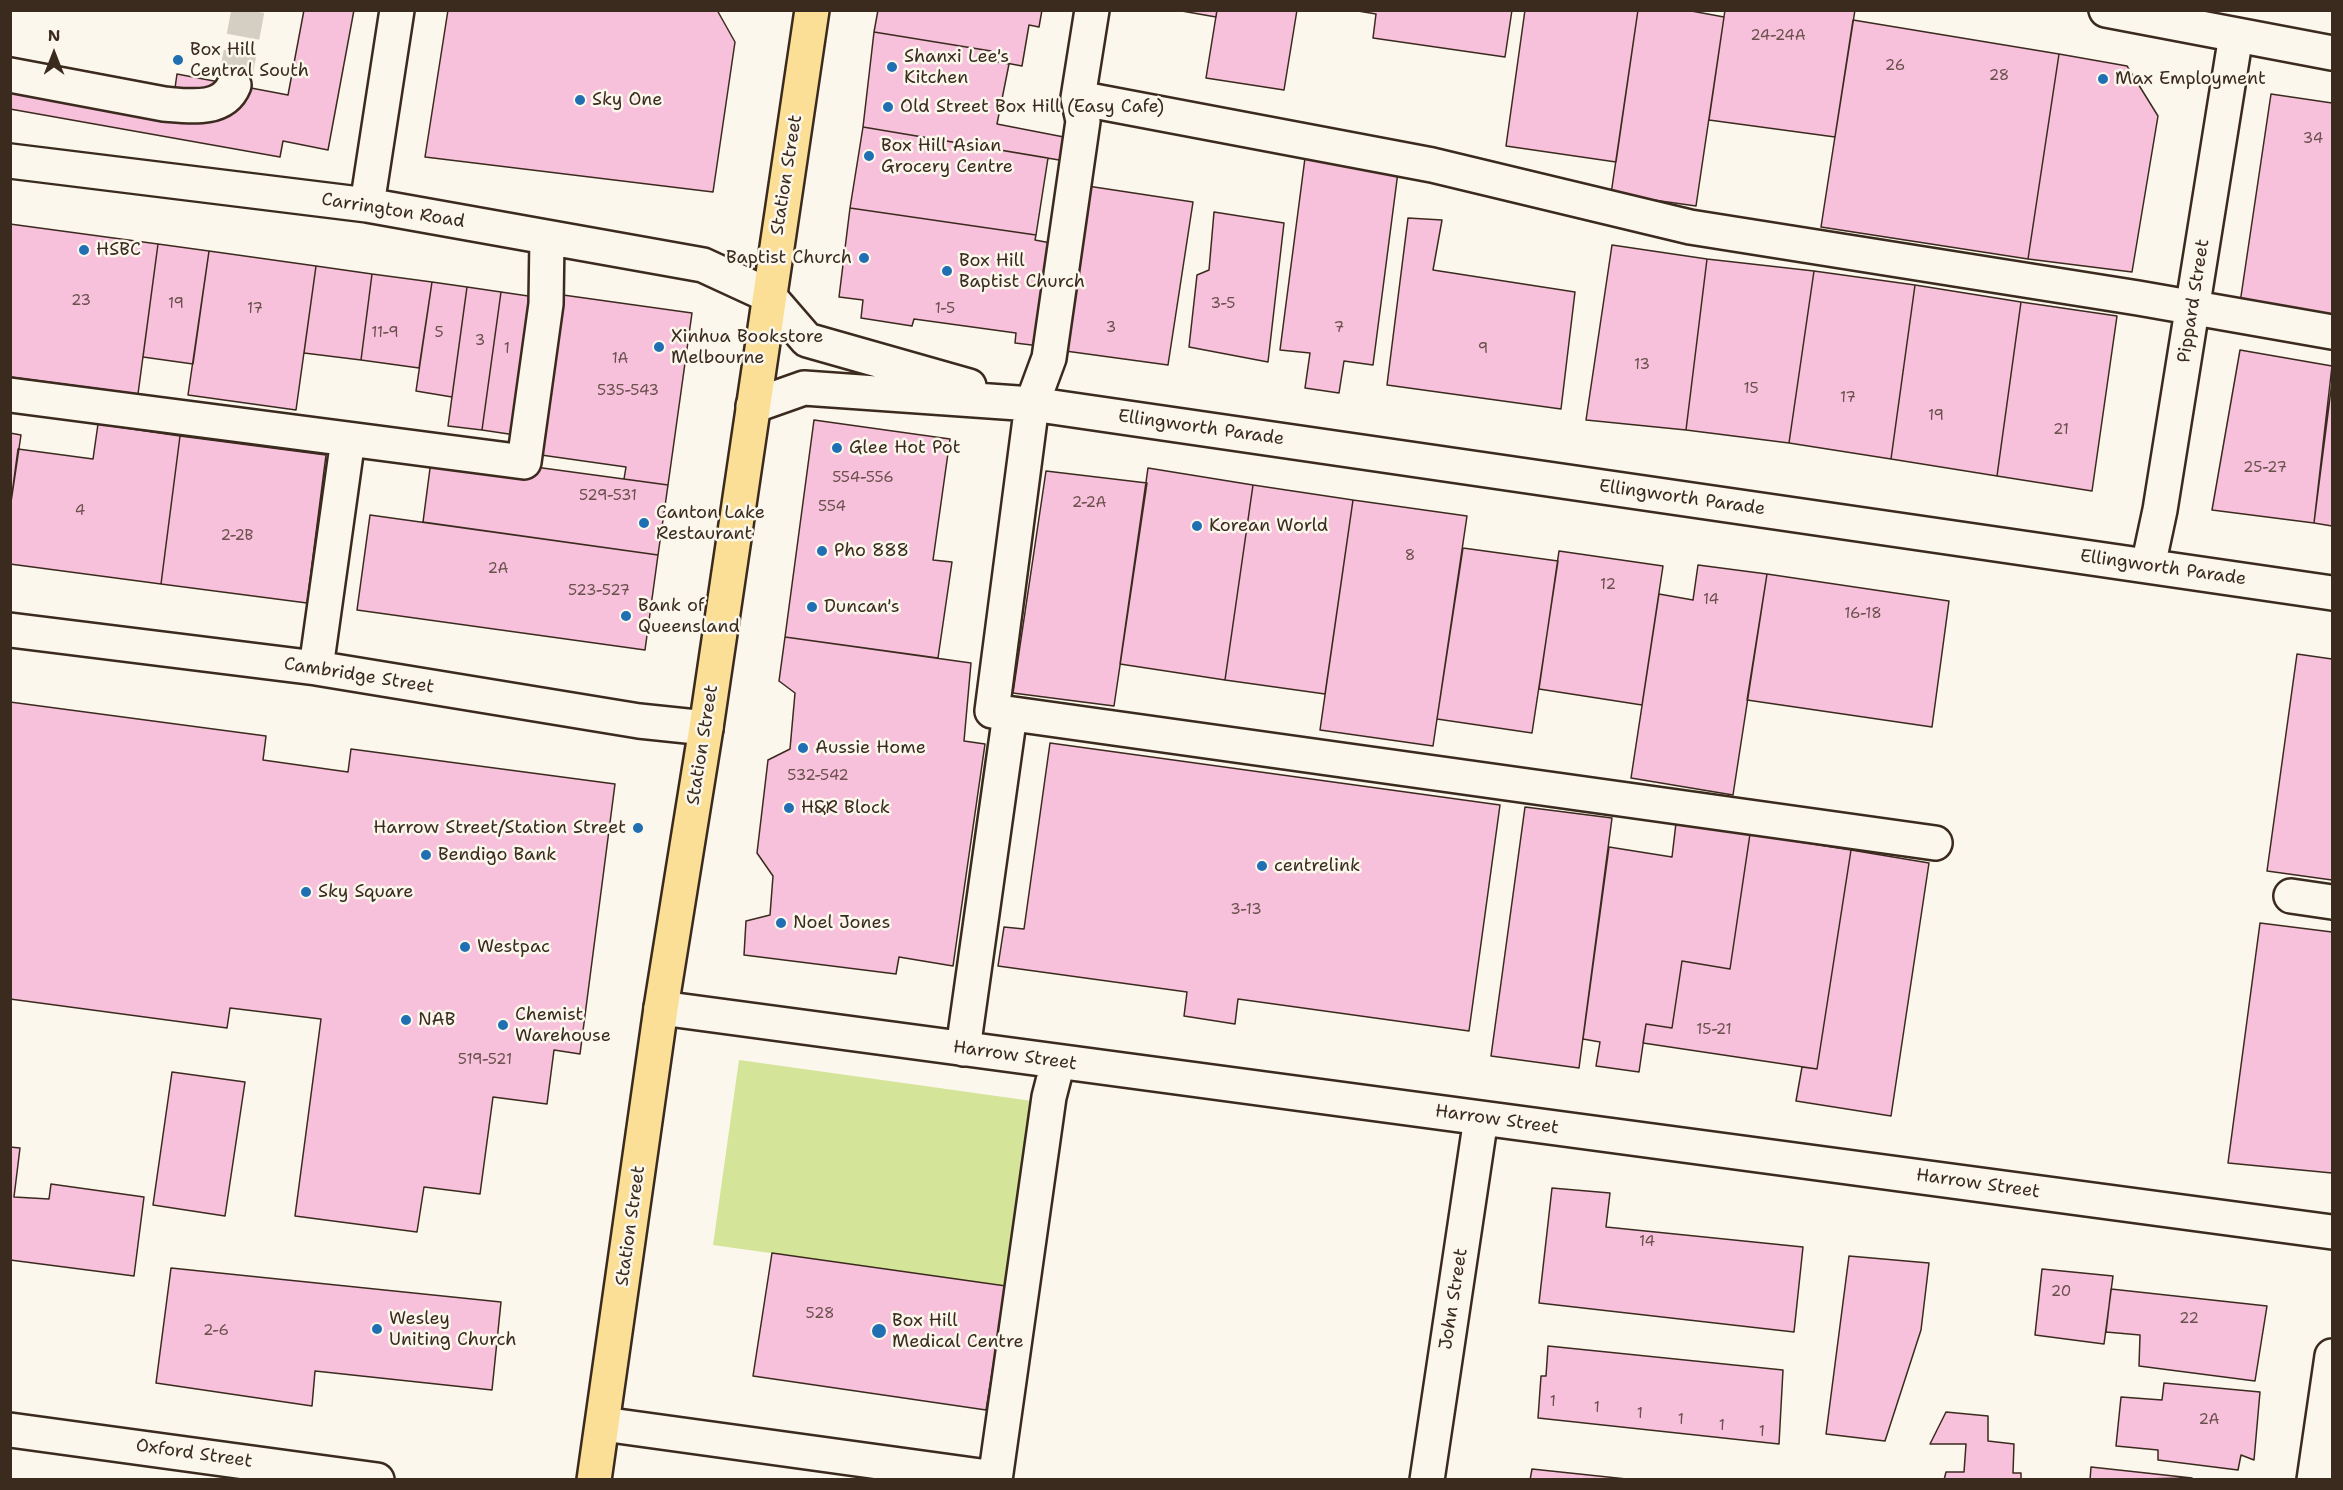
<!DOCTYPE html>
<style>
body{margin:0}
#map{position:relative;width:2343px;height:1490px;overflow:hidden;background:#fbf7ec;font-family:"Shantell Sans",sans-serif}
canvas{display:block}
.frame{position:absolute;inset:0;border:12px solid #3b2a1e;pointer-events:none}
.north{position:absolute;left:24px;top:24px;width:60px;height:60px;-webkit-text-stroke:4px #fbf7ec;paint-order:stroke;rotate:0deg;font-size:16px;font-weight:700;line-height:24px;text-align:center;color:#3b2a1e}
.north::after{content:'';display:block;margin:auto;width:21px;height:27px;background:#3b2a1e;clip-path:polygon(50% 0,100% 100%,50% 72%,0 100%)}
</style>
<div id="map">
<canvas width="2343" height="1490"></canvas>
<div class="frame"></div>
<div class="north">N</div>
</div>
<script>
const context = document.querySelector('canvas').getContext('2d');
context.lineJoin = 'round';
function fill(path, color) {
  context.fillStyle = color;
  context.fill(path, 'evenodd');
}
function stroke(path, color, width, dash) {
  context.strokeStyle = color;
  context.lineWidth = width;
  context.lineCap = dash ? 'butt' : 'round';
  context.setLineDash(dash || []);
  context.stroke(path);
}
function drawText(font, color, halo, rows, align = 'center') {
  context.font = font + ' "Shantell Sans",sans-serif';
  context.lineWidth = 5;
  context.setLineDash([]);
  context.textBaseline = 'middle';
  context.strokeStyle = halo;
  context.fillStyle = color;
  for (const [text, x, y, turn = 0] of rows) {
    context.save();
    context.translate(x, y);
    context.rotate((+turn || 0) * Math.PI / 180);
    context.textAlign = isNaN(turn) ? turn : align;
    if (halo) context.strokeText(text, 0, 0);
    context.fillText(text, 0, 0);
    context.restore();
  }
}
const green = new Path2D(`
 M 739,1060 L 1032,1101 L 1006,1286 L 713,1245 Z`);
const building = new Path2D(`
 M 10,10 L 304,10 L 288,95 L 177,74 L 175,88 L 10,57 Z
 M 10,10 L 354,10 L 328,150 L 283,141 L 280,157 L 10,109 Z
 M 448,10 L 717,10 L 735,42 L 713,192 L 425,157 Z
 M 878,10 L 1042,10 L 1039,27 L 1029,25 L 1022,66 L 990,60 L 991,51 L 874,32 Z
 M 1176,10 L 1217,10 L 1216,17 Z
 M 1217,10 L 1297,10 L 1284,90 L 1206,78 Z
 M 1352,10 L 1512,10 L 1505,57 L 1373,38 L 1376,14 Z
 M 1525,10 L 1638,10 L 1616,162 L 1506,146 Z
 M 1638,10 L 1686,10 L 1724,17 L 1696,206 L 1611,194 Z
 M 1725,10 L 1855,10 L 1835,137 L 1709,120 Z
 M 1853,20 L 2059,54 L 2028,259 L 1821,227 Z
 M 874,32 L 991,51 L 990,60 L 1009,64 L 997,124 L 1069,138 L 1065,161 L 863,127 Z
 M 2059,54 L 2127,66 L 2158,116 L 2132,272 L 2028,259 Z
 M 2271,94 L 2332,103 L 2332,316 L 2240,303 Z
 M 863,127 L 1048,158 L 1036,235 L 850,208 Z
 M 1305,158 L 1398,172 L 1373,365 L 1344,361 L 1339,393 L 1305,388 L 1310,353 L 1280,350 Z
 M 1081,185 L 1193,202 L 1168,365 L 1058,350 Z
 M 850,208 L 1036,235 L 1035,240 L 1056,244 L 1040,346 L 1015,343 L 1016,333 L 914,319 L 912,326 L 861,318 L 863,300 L 839,297 Z
 M 1214,212 L 1284,223 L 1268,362 L 1189,347 L 1197,275 L 1209,270 Z
 M 1408,218 L 1442,220 L 1433,270 L 1575,292 L 1561,409 L 1387,385 Z
 M 10,224 L 158,244 L 138,394 L 10,377 Z
 M 158,244 L 209,251 L 193,364 L 143,357 Z
 M 1612,245 L 1707,259 L 1686,430 L 1586,420 Z
 M 209,251 L 316,266 L 296,410 L 188,395 Z
 M 1707,259 L 1814,271 L 1789,443 L 1686,430 Z
 M 316,266 L 372,274 L 361,360 L 304,353 Z
 M 1814,271 L 1915,285 L 1891,459 L 1789,443 Z
 M 372,274 L 432,282 L 419,368 L 361,360 Z
 M 432,282 L 467,287 L 452,397 L 416,391 Z
 M 1915,285 L 2021,302 L 1997,476 L 1891,459 Z
 M 467,287 L 501,292 L 482,430 L 448,426 Z
 M 501,292 L 542,298 L 522,436 L 482,430 Z
 M 556,294 L 692,313 L 668,485 L 624,479 L 626,467 L 534,454 Z
 M 2021,302 L 2117,316 L 2092,491 L 1997,476 Z
 M 2240,350 L 2332,366 L 2314,523 L 2212,510 Z
 M 2332,382 L 2332,526 L 2314,523 Z
 M 814,420 L 950,439 L 933,560 L 952,562 L 938,658 L 785,637 Z
 M 98,424 L 180,436 L 161,584 L 10,564 L 10,509 L 18,449 L 93,459 Z
 M 10,433 L 21,435 L 10,509 Z
 M 180,436 L 326,455 L 307,603 L 161,584 Z
 M 432,453 L 668,485 L 658,555 L 423,522 Z
 M 1148,468 L 1253,485 L 1225,680 L 1120,664 Z
 M 1046,471 L 1147,483 L 1114,706 L 1013,693 Z
 M 1253,485 L 1353,500 L 1325,694 L 1225,680 Z
 M 1353,500 L 1467,516 L 1433,746 L 1320,730 Z
 M 370,515 L 658,555 L 645,650 L 357,610 Z
 M 1463,548 L 1558,561 L 1532,733 L 1437,719 Z
 M 1559,551 L 1663,566 L 1642,705 L 1539,689 Z
 M 1698,565 L 1767,574 L 1733,795 L 1631,778 L 1659,594 L 1693,600 Z
 M 1767,574 L 1949,601 L 1932,727 L 1747,700 Z
 M 785,637 L 971,663 L 964,741 L 985,744 L 953,966 L 899,957 L 896,974 L 744,955 L 746,921 L 770,915 L 773,876 L 757,853 L 768,760 L 790,749 L 795,693 L 779,681 Z
 M 2297,654 L 2332,659 L 2332,880 L 2267,871 Z
 M 10,702 L 266,736 L 263,760 L 348,772 L 351,749 L 615,784 L 580,1054 L 554,1050 L 547,1104 L 493,1097 L 480,1194 L 424,1187 L 417,1232 L 295,1216 L 321,1019 L 230,1008 L 227,1028 L 10,999 Z
 M 1050,743 L 1500,805 L 1469,1031 L 1238,999 L 1235,1024 L 1184,1016 L 1187,992 L 998,966 L 1004,927 L 1024,929 Z
 M 1525,807 L 1612,818 L 1579,1068 L 1491,1056 Z
 M 1676,823 L 1750,834 L 1730,969 L 1682,961 L 1672,1028 L 1646,1024 L 1639,1072 L 1596,1066 L 1600,1042 L 1583,1039 L 1609,847 L 1672,857 Z
 M 1750,834 L 1851,850 L 1817,1069 L 1643,1043 L 1646,1024 L 1672,1028 L 1682,961 L 1730,969 Z
 M 1851,850 L 1929,863 L 1891,1116 L 1796,1101 L 1802,1067 L 1817,1069 Z
 M 2260,923 L 2332,932 L 2332,1173 L 2228,1163 Z
 M 172,1072 L 245,1082 L 225,1216 L 153,1205 Z
 M 10,1147 L 20,1148 L 14,1197 L 49,1199 L 51,1184 L 144,1197 L 134,1276 L 10,1260 Z
 M 1552,1188 L 1610,1193 L 1606,1227 L 1803,1247 L 1794,1332 L 1539,1303 Z
 M 772,1253 L 1006,1286 L 986,1410 L 753,1376 Z
 M 1849,1256 L 1929,1263 L 1921,1330 L 1885,1441 L 1826,1434 Z
 M 171,1268 L 501,1302 L 492,1390 L 315,1371 L 312,1406 L 156,1383 Z
 M 2042,1269 L 2113,1276 L 2104,1344 L 2035,1335 Z
 M 2111,1289 L 2267,1306 L 2255,1381 L 2139,1366 L 2140,1335 L 2106,1332 Z
 M 1548,1346 L 1783,1370 L 1779,1444 L 1538,1418 L 1541,1376 L 1546,1376 Z
 M 2164,1383 L 2260,1392 L 2254,1460 L 2241,1455 L 2238,1470 L 2158,1460 L 2158,1450 L 2116,1446 L 2121,1397 L 2162,1400 Z
 M 1946,1412 L 1988,1416 L 1988,1441 L 2014,1444 L 2013,1473 L 2021,1473 L 2021,1480 L 1944,1480 L 1946,1472 L 1964,1472 L 1966,1444 L 1930,1444 Z
 M 2091,1467 L 2192,1478 L 2090,1480 Z
 M 1532,1469 L 1636,1480 L 1530,1480 Z`);
const minorTunnel = new Path2D(`
 M 234,85 L 248,10`);
const minor = new Path2D(`
 M 1092,10 L 1078,98 L 1083,121 L 1049,358 L 1032,404 L 992,711 L 1935,843
 M 2106,10 L 2332,53
 M 10,75 L 164,104 C 188,106 223,112 234,85
 M 1078,98 L 1432,165 L 1690,227 L 2138,298 L 2332,332
 M 10,161 L 367,205 L 703,265 L 768,295 L 807,340 L 969,386
 M 367,205 L 397,10
 M 10,395 L 348,439
 M 753,406 L 804,388 L 1032,404 L 2332,593
 M 2148,566 L 2160,510 L 2236,35
 M 10,630 L 316,668 L 639,721 L 706,728
 M 316,668 L 348,439 L 524,462 L 546,304 L 547,238
 M 2291,896 L 2332,902
 M 661,1008 L 2332,1232
 M 963,1049 L 1010,714
 M 603,1424 L 995,1478
 M 10,1430 L 377,1480
 M 995,1480 L 1049,1097 L 1058,1062
 M 1427,1480 L 1481,1118
 M 2314,1480 L 2332,1356`);
const major = new Path2D(`
 M 594,1480 L 661,1008 L 706,728 L 812,10`);
const markers = [
 [178,60,6,"#1f6fb2"],
 [892,67,6,"#1f6fb2"],
 [2103,79,6,"#1f6fb2"],
 [580,100,6,"#1f6fb2"],
 [888,107,6,"#1f6fb2"],
 [869,156,6,"#1f6fb2"],
 [84,250,6,"#1f6fb2"],
 [864,258,6,"#1f6fb2"],
 [947,271,6,"#1f6fb2"],
 [659,347,6,"#1f6fb2"],
 [837,448,6,"#1f6fb2"],
 [644,523,6,"#1f6fb2"],
 [1197,526,6,"#1f6fb2"],
 [822,551,6,"#1f6fb2"],
 [812,607,6,"#1f6fb2"],
 [626,616,6,"#1f6fb2"],
 [803,748,6,"#1f6fb2"],
 [789,808,6,"#1f6fb2"],
 [638,828,6,"#1f6fb2"],
 [426,855,6,"#1f6fb2"],
 [1262,866,6,"#1f6fb2"],
 [306,892,6,"#1f6fb2"],
 [781,923,6,"#1f6fb2"],
 [465,947,6,"#1f6fb2"],
 [406,1020,6,"#1f6fb2"],
 [503,1025,6,"#1f6fb2"],
 [377,1329,6,"#1f6fb2"],
 [879,1331,8,"#1f6fb2"]
];
const numberNames = [
 ["24-24A",1778,36],
 ["26",1895,66],
 ["28",1999,76],
 ["34",2313,139],
 ["23",81,301],
 ["19",176,304],
 ["3-5",1223,304],
 ["17",255,309],
 ["1-5",945,309],
 ["3",1111,328],
 ["7",1339,328],
 ["11-9",385,333],
 ["5",439,333],
 ["3",480,341],
 ["1",507,349],
 ["9",1483,349],
 ["1A",620,359],
 ["13",1642,365],
 ["15",1751,389],
 ["535-543",628,391],
 ["17",1848,398],
 ["19",1936,416],
 ["21",2061,430],
 ["25-27",2265,468],
 ["554-556",863,478],
 ["529-531",608,496],
 ["2-2A",1089,503],
 ["554",832,507],
 ["4",80,511],
 ["2-2B",237,536],
 ["8",1410,556],
 ["2A",498,569],
 ["12",1608,585],
 ["523-527",599,591],
 ["14",1711,600],
 ["16-18",1863,614],
 ["532-542",818,776],
 ["3-13",1246,910],
 ["15-21",1714,1030],
 ["519-521",485,1060],
 ["14",1647,1242],
 ["20",2061,1292],
 ["528",820,1314],
 ["22",2189,1319],
 ["2-6",216,1331],
 ["1",1553,1402],
 ["1",1597,1408],
 ["1",1640,1414],
 ["1",1681,1420],
 ["2A",2209,1420],
 ["1",1722,1426],
 ["1",1762,1432]
];
const poiNames = [
 ["Box Hill",190,50],
 ["Central South",190,71],
 ["Shanxi Lee's",904,57],
 ["Kitchen",904,78],
 ["Max Employment",2115,79],
 ["Sky One",592,100],
 ["Old Street Box Hill (Easy Cafe)",900,107],
 ["Box Hill Asian",881,146],
 ["Grocery Centre",881,167],
 ["HSBC",96,250],
 ["Baptist Church",852,258,"right"],
 ["Box Hill",959,261],
 ["Baptist Church",959,282],
 ["Xinhua Bookstore",671,337],
 ["Melbourne",671,358],
 ["Glee Hot Pot",849,448],
 ["Canton Lake",656,513],
 ["Restaurant",656,534],
 ["Korean World",1209,526],
 ["Pho 888",834,551],
 ["Bank of",638,606],
 ["Queensland",638,627],
 ["Duncan's",824,607],
 ["Aussie Home",815,748],
 ["H&R Block",801,808],
 ["Harrow Street/Station Street",626,828,"right"],
 ["Bendigo Bank",438,855],
 ["centrelink",1274,866],
 ["Sky Square",318,892],
 ["Noel Jones",793,923],
 ["Westpac",477,947],
 ["Chemist",515,1015],
 ["Warehouse",515,1036],
 ["NAB",418,1020],
 ["Wesley",389,1319],
 ["Uniting Church",389,1340],
 ["Box Hill",892,1321],
 ["Medical Centre",892,1342]
];
const streetNames = [
 ["Station Street",787,175,-81],
 ["Carrington Road",393,211,9],
 ["Pippard Street",2194,301,-81],
 ["Ellingworth Parade",1201,428,8],
 ["Ellingworth Parade",1682,498,8],
 ["Ellingworth Parade",2163,568,8],
 ["Cambridge Street",359,676,9],
 ["Station Street",703,745,-81],
 ["Harrow Street",1015,1056,8],
 ["Harrow Street",1497,1120,8],
 ["Harrow Street",1978,1184,8],
 ["Station Street",631,1226,-82],
 ["John Street",1454,1299,-81],
 ["Oxford Street",194,1454,8]
];
fill(green, '#d4e498');
fill(building, '#f8c1db');
stroke(building, '#3b2a1e', 1.5);
stroke(minorTunnel, '#d5cec3', 33, [33, 16]);
stroke(minor, '#3b2a1e', 38);
stroke(major, '#3b2a1e', 38);
stroke(minor, '#fbf7ec', 33);
stroke(major, '#fbdf96', 33);
for (const [x, y, r, color] of markers) {
  const dot = new Path2D();
  dot.arc(x, y, r, 0, 2 * Math.PI);
  context.fillStyle = color;
  context.fill(dot);
  stroke(dot, '#fbf7ec', 2);
}
drawText('15px', '#6a504d', null, numberNames);
drawText('18px', '#3b2a1e', '#fbf7ec', poiNames, 'left');
drawText('18px', '#3b2a1e', '#fbf7ec', streetNames);
</script>
